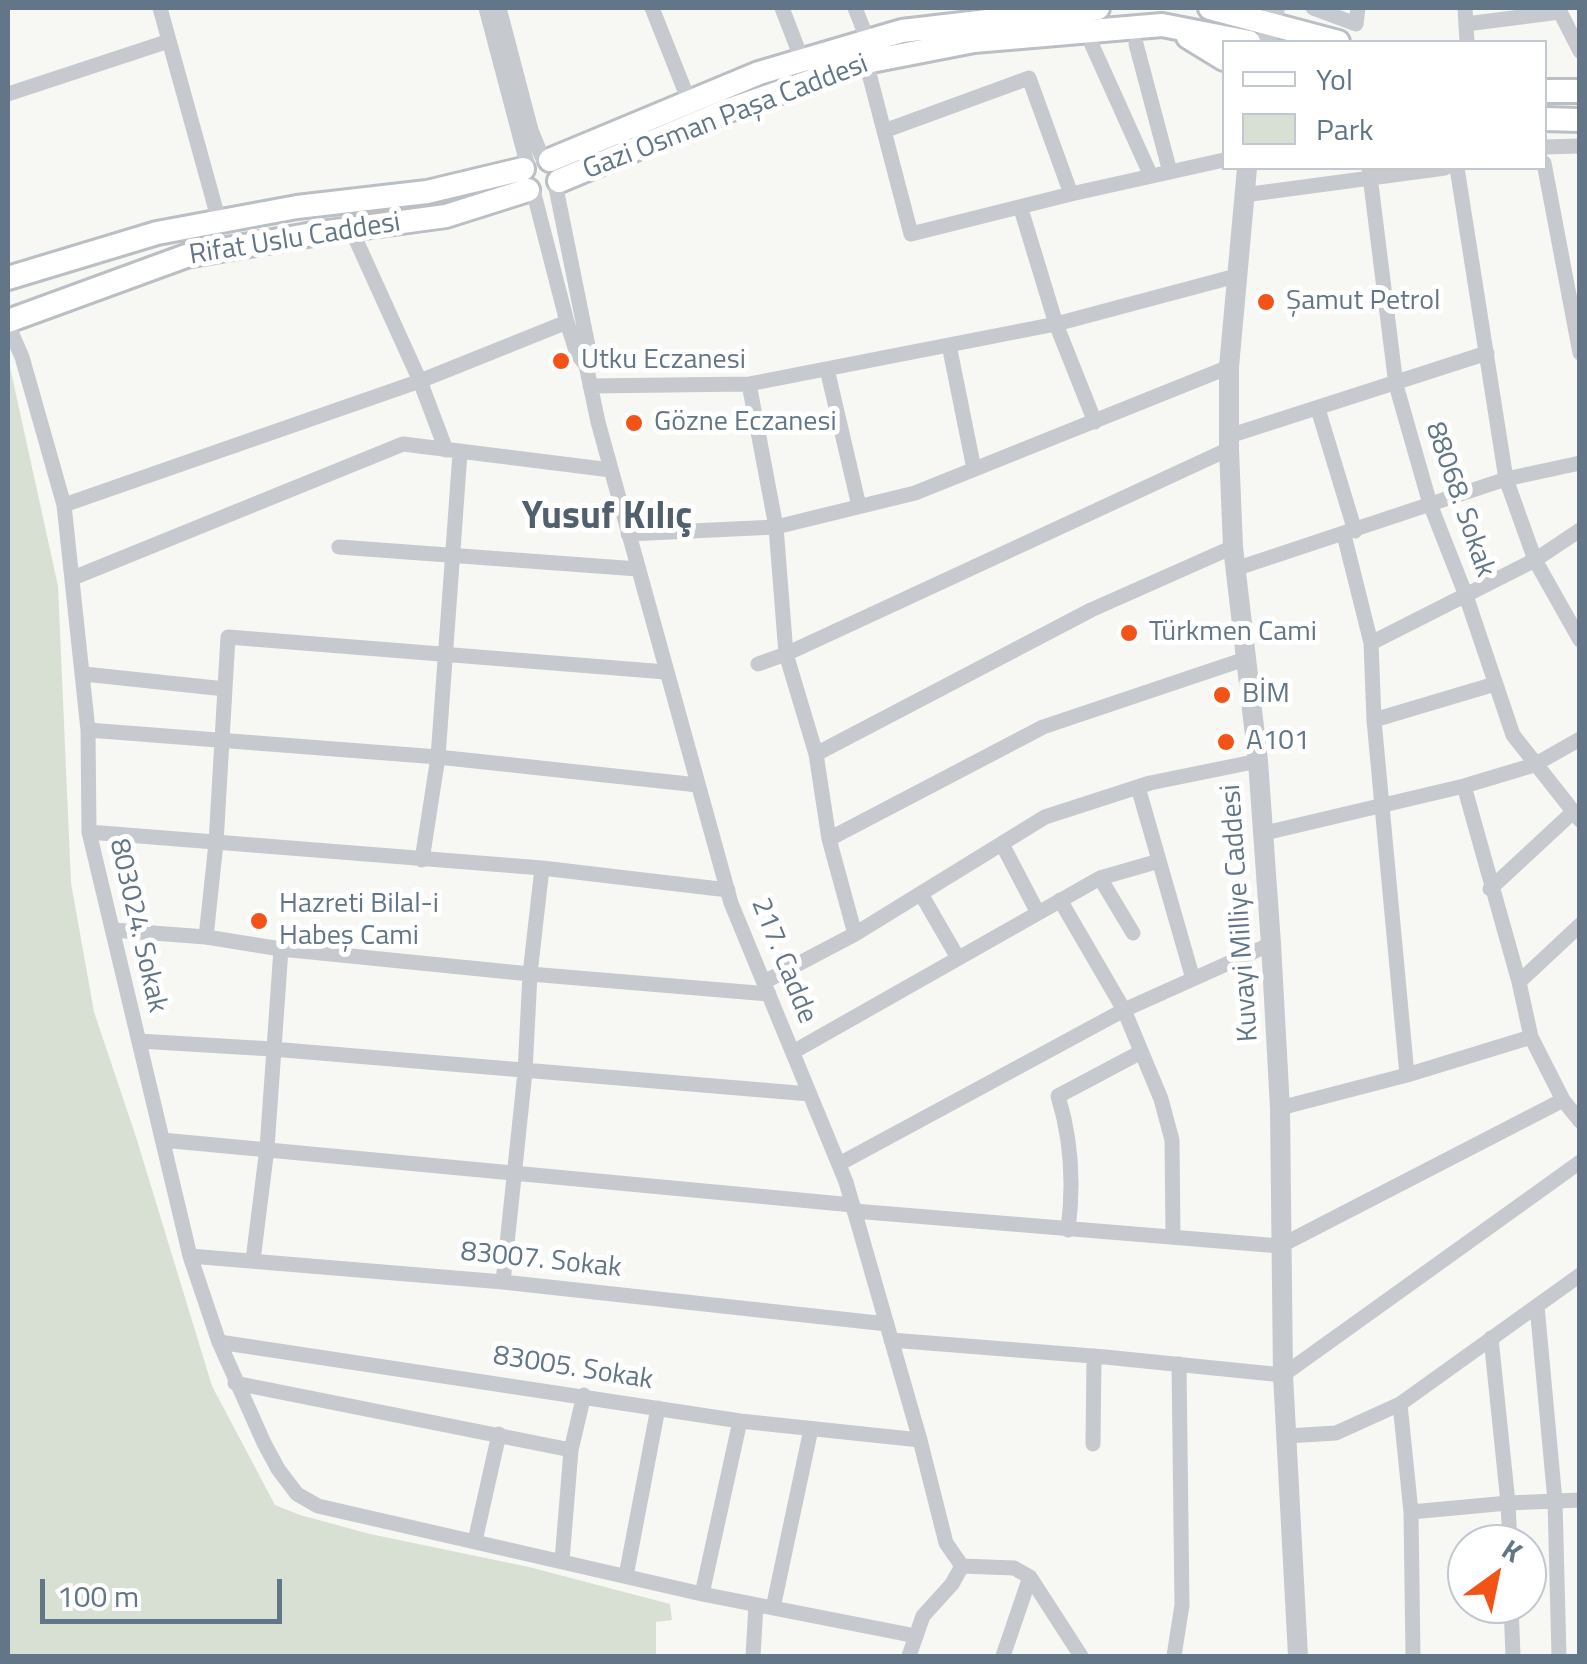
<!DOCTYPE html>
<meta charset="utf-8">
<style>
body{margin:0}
#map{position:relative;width:1587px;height:1664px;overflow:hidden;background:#f7f7f4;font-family:"Titillium Web",sans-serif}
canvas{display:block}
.frame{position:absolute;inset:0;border:10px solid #637688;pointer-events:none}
.legend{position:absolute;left:1222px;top:40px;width:325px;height:130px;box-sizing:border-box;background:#fff;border:2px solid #c1c8cf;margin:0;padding:12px 18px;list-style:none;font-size:30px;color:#637688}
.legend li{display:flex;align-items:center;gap:20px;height:50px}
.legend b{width:50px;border:2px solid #c1c8cf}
.north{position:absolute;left:1447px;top:1524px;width:100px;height:100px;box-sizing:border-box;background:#fff;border:2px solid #c1c8cf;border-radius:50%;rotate:33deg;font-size:28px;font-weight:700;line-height:40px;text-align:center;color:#637688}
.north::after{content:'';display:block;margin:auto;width:35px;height:45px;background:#f45317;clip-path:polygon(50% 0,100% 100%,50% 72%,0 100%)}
.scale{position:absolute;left:40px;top:1579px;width:242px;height:45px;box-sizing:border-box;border:5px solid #637688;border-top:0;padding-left:12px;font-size:30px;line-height:35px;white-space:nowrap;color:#637688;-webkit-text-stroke:8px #fff;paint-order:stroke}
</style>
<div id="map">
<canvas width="1587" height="1664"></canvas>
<div class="frame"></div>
<ul class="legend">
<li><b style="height:12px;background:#fff"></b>Yol</li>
<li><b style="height:28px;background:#d8e0d4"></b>Park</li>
</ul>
<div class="north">K</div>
<div class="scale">100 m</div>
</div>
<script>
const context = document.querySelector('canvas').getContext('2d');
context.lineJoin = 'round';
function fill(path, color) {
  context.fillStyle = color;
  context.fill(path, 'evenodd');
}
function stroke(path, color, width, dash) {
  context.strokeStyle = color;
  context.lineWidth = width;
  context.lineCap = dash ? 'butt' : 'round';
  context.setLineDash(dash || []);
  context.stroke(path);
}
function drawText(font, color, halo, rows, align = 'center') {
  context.font = font + ' "Titillium Web",sans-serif';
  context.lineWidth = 10;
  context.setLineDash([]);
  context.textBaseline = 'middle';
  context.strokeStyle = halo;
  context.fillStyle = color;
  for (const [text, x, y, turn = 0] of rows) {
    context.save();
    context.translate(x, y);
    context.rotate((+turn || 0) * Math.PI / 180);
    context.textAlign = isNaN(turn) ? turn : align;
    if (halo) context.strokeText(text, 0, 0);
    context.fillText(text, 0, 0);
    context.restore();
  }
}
const green = new Path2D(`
 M 8,358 L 58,586 L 71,883 L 94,1012 L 136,1137 L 212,1386 L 275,1505 L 300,1515 L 370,1534 L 529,1567 L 670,1604 L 672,1620 L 656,1622 L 656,1656 L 8,1656 Z`);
const minor = new Path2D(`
 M 160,8 L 219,221
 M 486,8 L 527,163
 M 499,8 L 531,130 L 542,157
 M 652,8 L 689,101
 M 782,8 L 802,60
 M 855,8 L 868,41
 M 1313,8 L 1356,24 L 1358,8
 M 1465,8 L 1467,42
 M 1558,8 L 1580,51
 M 1466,24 L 1560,12
 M 1136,44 L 1170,172
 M 1092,45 L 1151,176
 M 866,62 L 911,234 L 1071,194 L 1224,160
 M 8,94 L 169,41
 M 884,131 L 1029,78 L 1071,194
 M 1544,147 L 1580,146
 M 1544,163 L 1580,353
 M 1369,168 L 1396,385 L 1430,504 L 1465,593 L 1513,735 L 1580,820
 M 1457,168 L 1506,479 L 1535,560 L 1580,640
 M 556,188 L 589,351 L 586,365
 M 534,194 L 567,322 L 577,354 L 586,365 L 598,422 L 731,903 L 846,1182 L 920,1440 L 946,1543 L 962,1566
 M 1244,195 L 1445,168
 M 1021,209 L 1056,324 L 1095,422
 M 351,229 L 420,381 L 446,450
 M 8,325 L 22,357 L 64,505 L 88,730 L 89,832 L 190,1256 L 219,1342 L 264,1443 L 278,1469 L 297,1494 L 318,1506 L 702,1594 L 916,1636
 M 949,345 L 974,469
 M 827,369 L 859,506
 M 749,384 L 776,527 L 786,654 L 816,754 L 829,839 L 855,934
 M 590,386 L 749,384 L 1056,324 L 1236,276
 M 1318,409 L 1355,531
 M 1229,436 L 1487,353
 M 64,505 L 420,381 L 567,322
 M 628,534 L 776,527 L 915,493 L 1229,367
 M 1344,535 L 1371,643 L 1374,720 L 1407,1075
 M 339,547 L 638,569
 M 1238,568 L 1506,479 L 1580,463
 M 73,578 L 403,444 L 611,470
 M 1371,643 L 1535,560 L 1580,530
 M 758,664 L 786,654 L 1229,449
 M 84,674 L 225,689
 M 1374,720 L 1495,684
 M 88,730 L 438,757 L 698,785
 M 816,754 L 1091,610 L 1233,547
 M 1464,786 L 1519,982 L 1531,1037 L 1563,1100 L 1580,1121
 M 1138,787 L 1193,979
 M 89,832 L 542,868 L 728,890
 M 1265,833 L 1464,786 L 1534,765 L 1580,739
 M 829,839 L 1043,727 L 1245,659
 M 1002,844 L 1038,913
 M 422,860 L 438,757 L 460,453
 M 1100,878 L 1159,861
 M 1490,889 L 1573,812
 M 921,894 L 958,958
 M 1060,900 L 1124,1010 L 1161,1099 L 1172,1140 L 1173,1236
 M 113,930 L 206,937 L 281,949 L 530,974 L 769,994
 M 206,937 L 216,843 L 228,637 L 666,672
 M 764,982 L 855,934 L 1045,817 L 1150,783 L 1258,761
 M 1519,982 L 1580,925
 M 139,1041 L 272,1049 L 810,1094
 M 793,1052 L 1100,878 L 1133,933
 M 1280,1108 L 1407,1075 L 1531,1037
 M 162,1140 L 853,1205
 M 839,1164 L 1124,1010 L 1271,944
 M 854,1211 L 1280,1246 L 1563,1100
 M 1068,1230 C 1074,1184 1072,1141 1058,1096 L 1141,1052
 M 190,1256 L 503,1282 L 887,1324
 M 253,1260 L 267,1148 L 281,949
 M 503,1282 L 525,1072 L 530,974 L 542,868
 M 1537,1306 L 1555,1501 L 1559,1656
 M 1491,1338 L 1508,1503 L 1510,1544
 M 891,1340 L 1105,1357 L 1283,1375 L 1580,1162
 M 219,1342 L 740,1421 L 920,1440
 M 235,1383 L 571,1450
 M 1400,1404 L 1411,1512 L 1413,1656
 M 1287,1436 L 1336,1433 L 1400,1404 L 1580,1275
 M 1093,1444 L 1094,1356
 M 1411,1512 L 1508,1503 L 1580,1500
 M 475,1541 L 499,1434
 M 562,1561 L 571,1450 L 584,1395
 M 962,1566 L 1014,1568 L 1030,1577 L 1081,1656
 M 626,1576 L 658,1408
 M 702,1594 L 740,1421
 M 1511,1604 L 1513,1656
 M 773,1608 L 811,1429
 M 753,1656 L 756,1605
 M 909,1656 L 923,1616 L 952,1584 L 962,1566
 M 1003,1656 L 1030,1577
 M 1174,1656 L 1182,1605 L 1179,1364`);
const tertiary = new Path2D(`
 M 1266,42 L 1275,8
 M 1247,168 L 1229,367 L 1229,449 L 1233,547 L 1258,761 L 1271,944 L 1280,1108 L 1283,1375 L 1298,1656`);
const secondary = new Path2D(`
 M 1210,8 L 1338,42
 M 1188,37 L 1224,59
 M 1544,91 L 1580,91
 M 1544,119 L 1580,120
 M 550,160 L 759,73 L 902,31 L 1098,8
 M 559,181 L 726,111 L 866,62 L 974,41 L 1162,25 L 1249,42
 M 8,278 L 157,233 L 297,207 L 427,192 L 523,169
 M 8,321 L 186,256 L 313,234 L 446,216 L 528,190`);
const markers = [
 [1266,302,10,"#f45317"],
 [561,361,10,"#f45317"],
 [634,423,10,"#f45317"],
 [1129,633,10,"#f45317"],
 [1222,695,10,"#f45317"],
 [1226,742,10,"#f45317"],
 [259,921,10,"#f45317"]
];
const streetNames = [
 ["Gazi Osman Paşa Caddesi",726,118,-21],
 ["Rifat Uslu Caddesi",295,240,-9],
 ["88068. Sokak",1459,500,71],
 ["Kuvayi Milliye Caddesi",1241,913,-94],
 ["803024. Sokak",137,926,77],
 ["217. Cadde",783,961,68],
 ["83007. Sokak",541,1261,6],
 ["83005. Sokak",573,1369,9]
];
const poiNames = [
 ["Şamut Petrol",1286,302],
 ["Utku Eczanesi",581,361],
 ["Gözne Eczanesi",654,423],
 ["Türkmen Cami",1149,633],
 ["BİM",1242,695],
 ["A101",1246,742],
 ["Hazreti Bilal-i",279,905],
 ["Habeş Cami",279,937]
];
const districtNames = [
 ["Yusuf Kılıç",607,519]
];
fill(green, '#d8e0d4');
stroke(secondary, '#babfc4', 28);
stroke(minor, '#c6cace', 15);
stroke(tertiary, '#c6cace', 20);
stroke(secondary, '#fff', 22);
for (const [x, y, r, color] of markers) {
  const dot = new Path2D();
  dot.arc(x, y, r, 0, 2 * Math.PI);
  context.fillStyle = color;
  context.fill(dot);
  stroke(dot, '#fff', 4);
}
drawText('28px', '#637688', '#fff', streetNames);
drawText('28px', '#637688', '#fff', poiNames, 'left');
drawText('bold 38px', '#525f6c', '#fff', districtNames);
</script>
